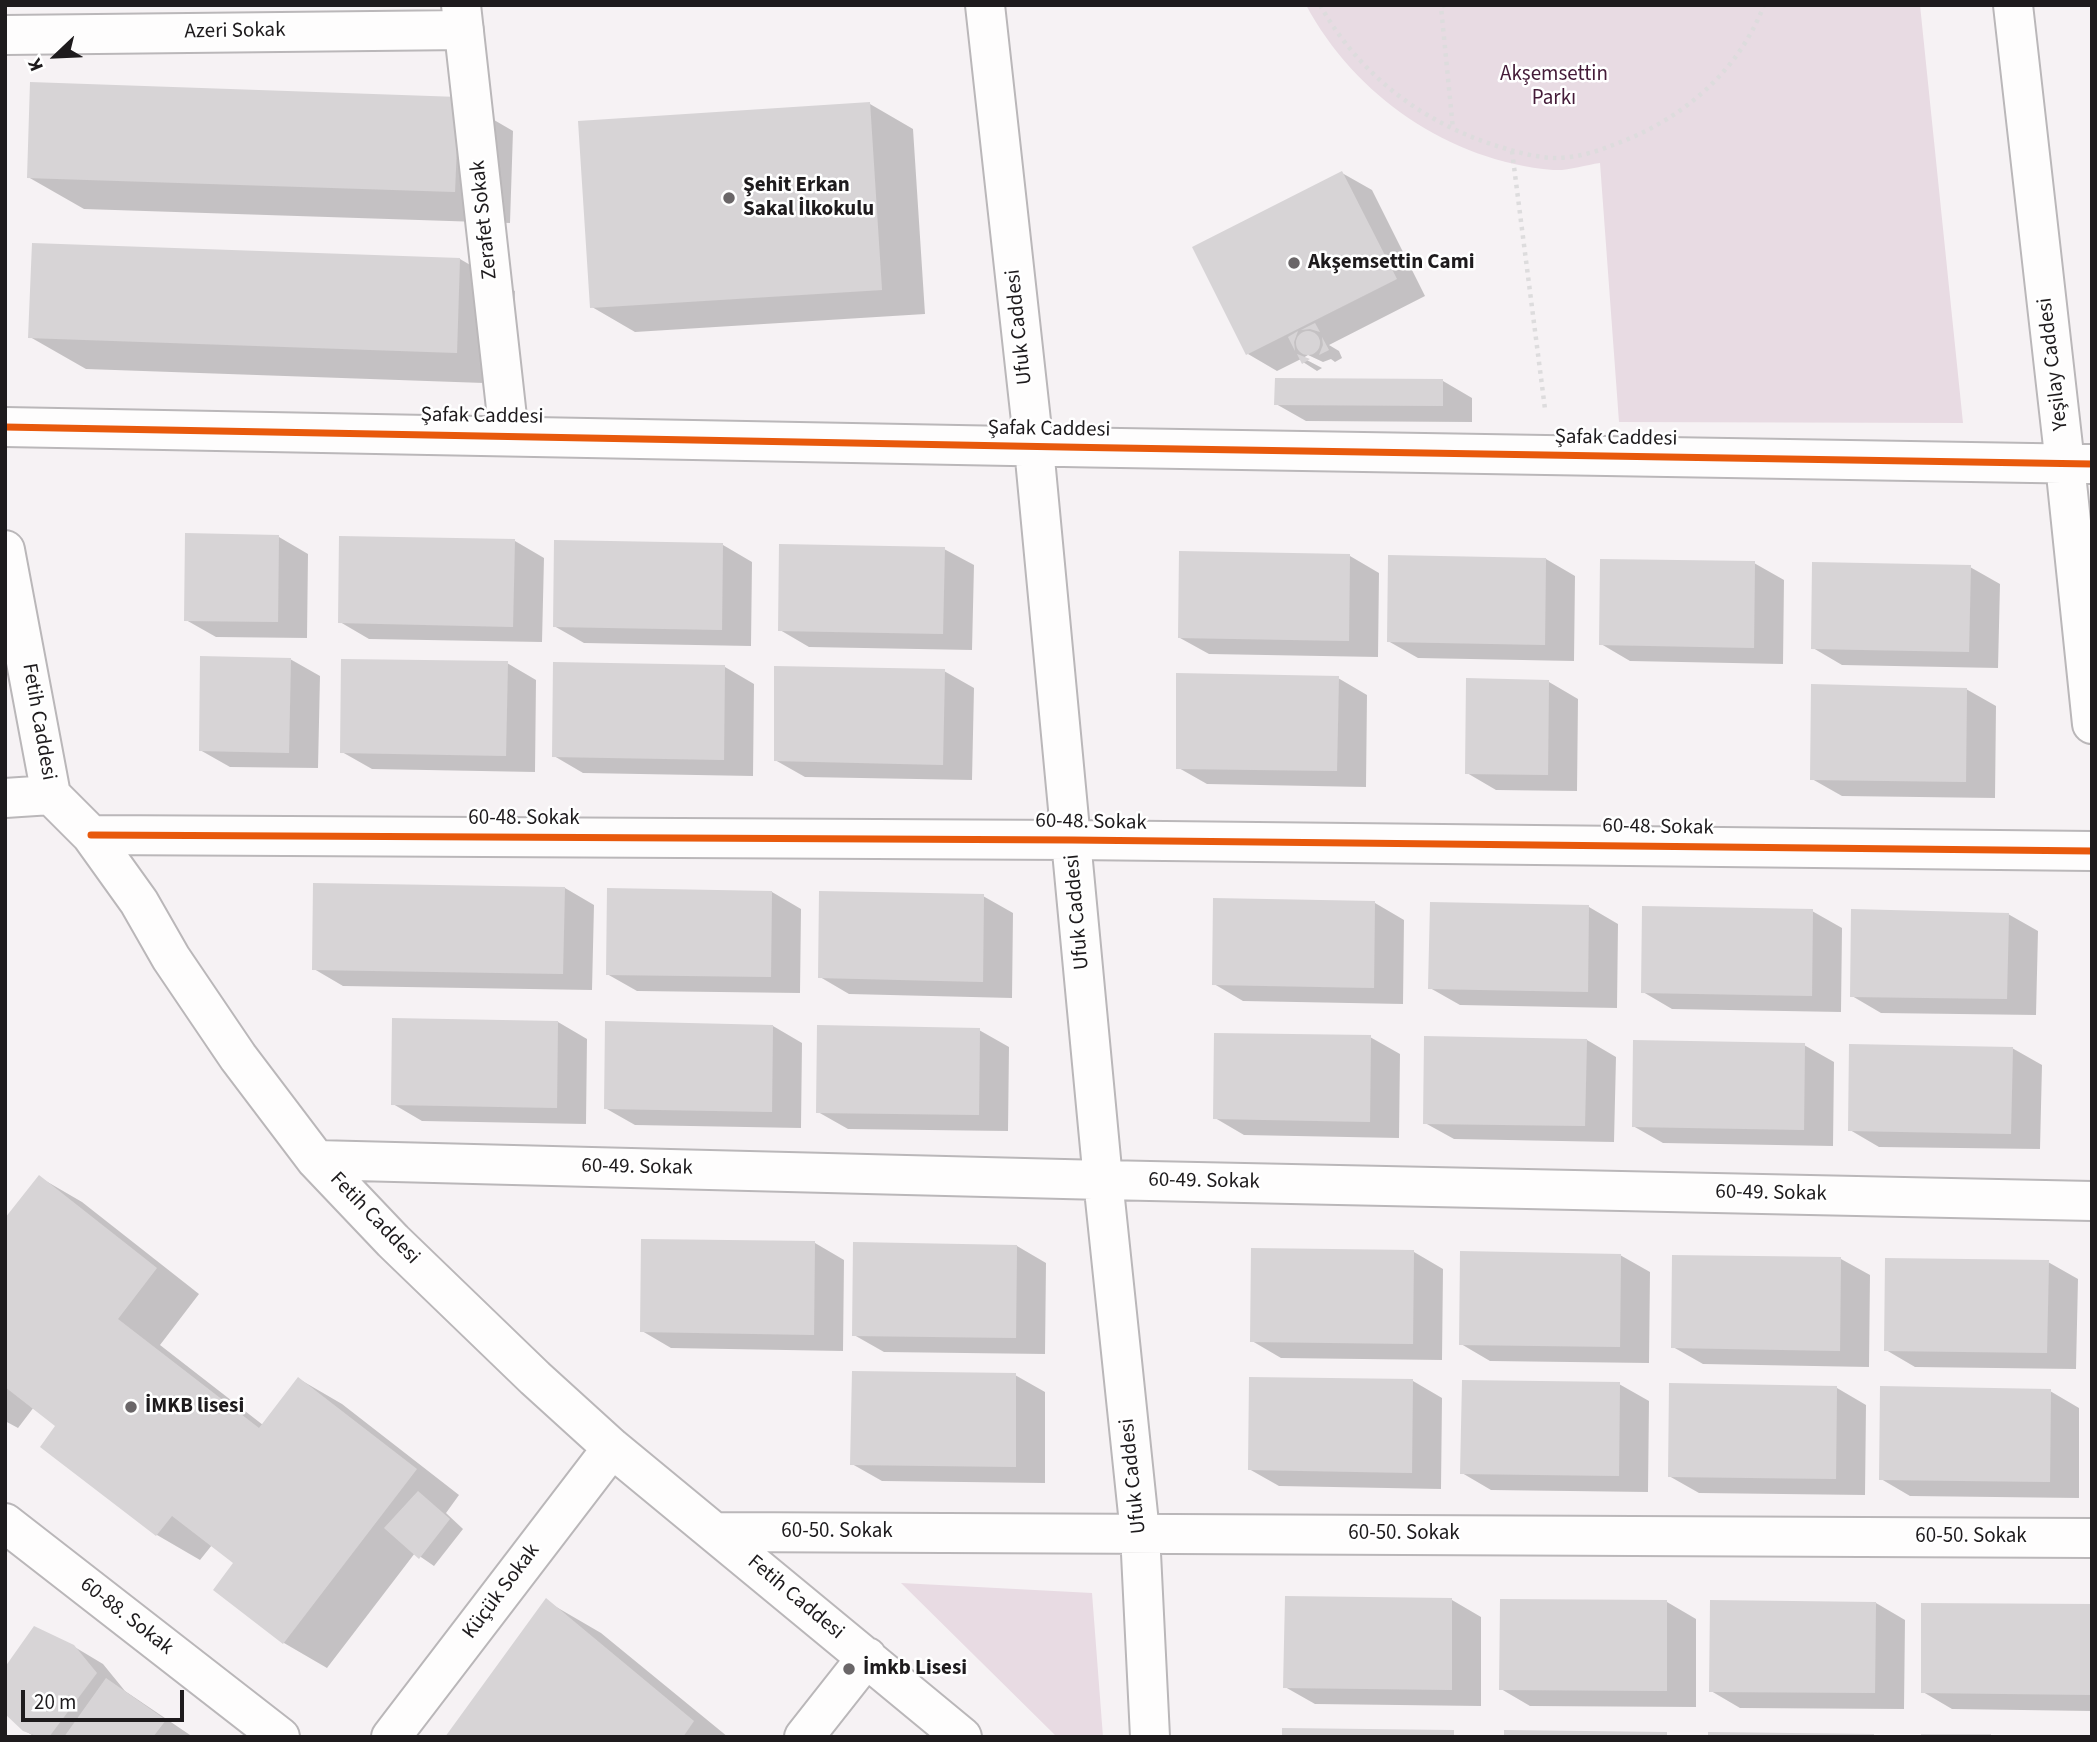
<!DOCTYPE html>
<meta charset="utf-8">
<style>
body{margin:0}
#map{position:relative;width:2097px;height:1742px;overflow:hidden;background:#f6f2f4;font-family:"Source Sans 3",sans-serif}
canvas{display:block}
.frame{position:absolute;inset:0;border:7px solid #1e1b1d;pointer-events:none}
.north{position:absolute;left:21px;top:21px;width:70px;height:70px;-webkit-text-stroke:5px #fff;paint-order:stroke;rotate:247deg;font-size:19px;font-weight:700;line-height:28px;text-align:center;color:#1e1b1d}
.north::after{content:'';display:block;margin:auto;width:24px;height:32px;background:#1e1b1d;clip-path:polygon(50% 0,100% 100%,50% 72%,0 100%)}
.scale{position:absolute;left:21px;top:1690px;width:163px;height:32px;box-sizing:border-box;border:4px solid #1e1b1d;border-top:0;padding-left:9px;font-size:21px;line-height:24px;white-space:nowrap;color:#1e1b1d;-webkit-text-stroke:5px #fff;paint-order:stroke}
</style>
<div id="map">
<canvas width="2097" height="1742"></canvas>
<div class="frame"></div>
<div class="north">K</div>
<div class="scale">20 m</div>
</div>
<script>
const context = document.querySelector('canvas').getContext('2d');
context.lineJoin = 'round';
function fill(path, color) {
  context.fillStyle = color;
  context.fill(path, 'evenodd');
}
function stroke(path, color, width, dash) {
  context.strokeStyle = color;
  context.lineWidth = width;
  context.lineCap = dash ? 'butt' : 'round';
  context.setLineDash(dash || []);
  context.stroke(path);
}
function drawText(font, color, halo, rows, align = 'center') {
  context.font = font + ' "Source Sans 3",sans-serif';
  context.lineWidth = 5;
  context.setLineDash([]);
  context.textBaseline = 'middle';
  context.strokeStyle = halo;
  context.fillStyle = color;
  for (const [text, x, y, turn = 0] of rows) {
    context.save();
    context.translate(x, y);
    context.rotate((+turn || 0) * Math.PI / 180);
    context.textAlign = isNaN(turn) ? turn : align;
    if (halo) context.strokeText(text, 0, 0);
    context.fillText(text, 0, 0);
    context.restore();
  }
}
const green = new Path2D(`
 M 1306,5 L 1920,5 L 1963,423 L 1619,422 L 1600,163 C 1585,165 1568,171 1553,170 C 1449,161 1355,96 1306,5 Z
 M 901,1583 L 1092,1593 L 1103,1737 L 1057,1737 Z`);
const shadow = new Path2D(`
 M 458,99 L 513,131 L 510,223 L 84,209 L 28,177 Z
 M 870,104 L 913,129 L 925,314 L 635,332 L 592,307 Z
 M 1342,173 L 1372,190 L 1425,296 L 1329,345 L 1339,351 L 1342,358 L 1335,362 L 1331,359 L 1323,362 L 1308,355 L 1303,358 L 1322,368 L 1317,371 L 1303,362 L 1301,359 L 1277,371 L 1248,354 Z
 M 460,259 L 515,291 L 512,384 L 86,369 L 30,337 Z
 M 1443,381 L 1472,398 L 1472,422 L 1306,421 L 1276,404 Z
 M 279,537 L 308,554 L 307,638 L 216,637 L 186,620 Z
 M 515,541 L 544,558 L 542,642 L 369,639 L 340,622 Z
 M 723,545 L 752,562 L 751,646 L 584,643 L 554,626 Z
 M 944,549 L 974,565 L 972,650 L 809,647 L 780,630 Z
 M 1350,556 L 1379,573 L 1378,657 L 1209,654 L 1180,638 Z
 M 1546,559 L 1575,576 L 1574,661 L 1418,658 L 1388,641 Z
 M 1754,563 L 1784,580 L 1783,664 L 1630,661 L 1601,644 Z
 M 1970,567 L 2000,584 L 1998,668 L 1842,665 L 1813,648 Z
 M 290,659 L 320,676 L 318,768 L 230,767 L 200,750 Z
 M 507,663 L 536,680 L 535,772 L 372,769 L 342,752 Z
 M 725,667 L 754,684 L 753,776 L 583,773 L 554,756 Z
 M 944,671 L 974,688 L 972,780 L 805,777 L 775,760 Z
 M 1338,678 L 1367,695 L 1366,787 L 1207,784 L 1177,767 Z
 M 1549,682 L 1578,699 L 1577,791 L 1496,790 L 1467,773 Z
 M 1966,689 L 1996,706 L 1995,798 L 1842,796 L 1812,779 Z
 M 565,888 L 594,905 L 592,990 L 343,986 L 314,969 Z
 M 772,892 L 801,909 L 800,993 L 637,991 L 607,974 Z
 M 983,896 L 1013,913 L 1012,998 L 849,994 L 820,977 Z
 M 1375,903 L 1404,920 L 1403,1004 L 1243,1001 L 1214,984 Z
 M 1589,907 L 1618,924 L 1617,1008 L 1460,1005 L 1430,988 Z
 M 1812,911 L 1842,928 L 1841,1012 L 1672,1009 L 1643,992 Z
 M 2008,914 L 2038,931 L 2036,1015 L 1881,1013 L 1852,996 Z
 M 558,1022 L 587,1039 L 586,1124 L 422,1121 L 393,1104 Z
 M 773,1026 L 802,1043 L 801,1128 L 635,1125 L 605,1108 Z
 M 979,1030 L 1009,1047 L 1008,1131 L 848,1129 L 818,1112 Z
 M 1370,1037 L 1400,1054 L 1399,1138 L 1244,1135 L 1215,1118 Z
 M 1587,1040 L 1616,1057 L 1614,1142 L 1454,1139 L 1425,1123 Z
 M 1804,1045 L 1834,1062 L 1833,1146 L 1663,1143 L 1633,1126 Z
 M 2012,1048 L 2042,1065 L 2040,1149 L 1879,1147 L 1850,1130 Z
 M 39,1177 L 82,1202 L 199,1294 L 160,1345 L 263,1425 L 299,1379 L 342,1404 L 459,1495 L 446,1513 L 463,1529 L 434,1566 L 415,1553 L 327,1668 L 284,1643 L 215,1589 L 235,1563 L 212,1545 L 200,1560 L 157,1535 L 58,1426 L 34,1407 L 18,1428 L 5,1421 L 5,1221 Z
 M 815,1243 L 844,1260 L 843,1351 L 671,1348 L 642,1331 Z
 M 1017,1246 L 1046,1263 L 1045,1354 L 884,1352 L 854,1335 Z
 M 1414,1252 L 1443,1269 L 1442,1360 L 1281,1358 L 1252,1341 Z
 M 1620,1255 L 1650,1272 L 1649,1363 L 1490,1361 L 1461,1344 Z
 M 1841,1259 L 1870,1275 L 1869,1367 L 1703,1364 L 1673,1347 Z
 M 2048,1262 L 2078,1279 L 2076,1369 L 1915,1367 L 1886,1350 Z
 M 1015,1375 L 1045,1392 L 1045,1483 L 882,1481 L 852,1464 Z
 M 1413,1381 L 1442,1398 L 1441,1489 L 1279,1486 L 1249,1469 Z
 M 1619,1384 L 1649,1401 L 1648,1492 L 1491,1490 L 1462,1473 Z
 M 1837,1388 L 1866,1405 L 1865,1495 L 1699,1493 L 1669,1476 Z
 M 2050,1391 L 2079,1408 L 2079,1498 L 1910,1496 L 1881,1479 Z
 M 1452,1600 L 1481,1617 L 1481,1706 L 1315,1704 L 1285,1687 Z
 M 546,1601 L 601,1633 L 728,1737 L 448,1737 Z
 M 1667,1602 L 1696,1619 L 1696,1707 L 1530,1706 L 1501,1689 Z
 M 1876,1603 L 1905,1620 L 1904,1709 L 1740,1708 L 1711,1691 Z
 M 2092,1605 L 2092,1711 L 1952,1709 L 1923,1692 Z
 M 73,1646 L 103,1664 L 125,1691 L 193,1737 L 35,1737 L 24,1730 Z`);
const building = new Path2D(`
 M 30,82 L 459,97 L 455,192 L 27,178 Z
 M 870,102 L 882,290 L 590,308 L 578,121 Z
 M 1342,171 L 1397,279 L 1246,355 L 1192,247 Z
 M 32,243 L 460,258 L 457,353 L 28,338 Z
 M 1315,323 L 1320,332 L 1310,329 L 1301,330 Z
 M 1298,331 L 1294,342 L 1295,351 L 1288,337 Z
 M1296 343a12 12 0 1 1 24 0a12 12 0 1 1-24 0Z
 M 1322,337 L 1329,350 L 1319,355 L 1323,345 Z
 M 1297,354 L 1310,359 L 1302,364 Z
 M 1275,378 L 1443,379 L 1443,406 L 1274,405 Z
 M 185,533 L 279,535 L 278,622 L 184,621 Z
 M 339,536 L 515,539 L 513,627 L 338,623 Z
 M 554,540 L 723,543 L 722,630 L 553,627 Z
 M 779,544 L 945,547 L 943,634 L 778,631 Z
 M 1179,551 L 1350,554 L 1349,641 L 1178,638 Z
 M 1388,555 L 1546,558 L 1545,645 L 1387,642 Z
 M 1600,559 L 1755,561 L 1754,648 L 1599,645 Z
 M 1812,562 L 1971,565 L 1969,652 L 1811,649 Z
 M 200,656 L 291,658 L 289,753 L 199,751 Z
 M 341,659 L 508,661 L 506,756 L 340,753 Z
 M 553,662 L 725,665 L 724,760 L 552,757 Z
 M 774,666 L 945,669 L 943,765 L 774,761 Z
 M 1176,673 L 1339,676 L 1337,771 L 1176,769 Z
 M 1466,678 L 1549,680 L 1548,775 L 1465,774 Z
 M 1811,684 L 1967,688 L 1966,782 L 1810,780 Z
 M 313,883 L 565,887 L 563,974 L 312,970 Z
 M 607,888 L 772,891 L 771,977 L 606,975 Z
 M 819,891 L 984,894 L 983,982 L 818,978 Z
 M 1213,898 L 1375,901 L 1374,988 L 1212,985 Z
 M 1430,902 L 1589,905 L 1588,992 L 1428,989 Z
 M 1642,906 L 1813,909 L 1812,996 L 1641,993 Z
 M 1851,909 L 2009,913 L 2007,999 L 1850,997 Z
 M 392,1018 L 558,1021 L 557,1108 L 391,1105 Z
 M 605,1021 L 773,1025 L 772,1112 L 604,1109 Z
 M 817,1025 L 980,1028 L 979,1115 L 816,1113 Z
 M 1214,1033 L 1371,1035 L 1370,1122 L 1213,1119 Z
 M 1424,1036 L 1587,1039 L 1585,1126 L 1423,1124 Z
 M 1633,1040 L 1805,1043 L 1804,1130 L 1632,1127 Z
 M 1849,1044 L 2013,1047 L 2011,1134 L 1848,1131 Z
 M 39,1175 L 157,1268 L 118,1319 L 259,1428 L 298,1377 L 417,1469 L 283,1644 L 213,1590 L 233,1563 L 172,1516 L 156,1536 L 40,1447 L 55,1426 L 5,1387 L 5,1218 Z
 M 641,1239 L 815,1241 L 814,1335 L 640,1332 Z
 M 853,1242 L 1017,1245 L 1016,1338 L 852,1336 Z
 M 1251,1248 L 1414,1250 L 1413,1344 L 1250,1342 Z
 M 1460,1251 L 1621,1254 L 1620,1347 L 1459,1345 Z
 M 1672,1255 L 1841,1257 L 1840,1351 L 1671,1348 Z
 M 1885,1258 L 2049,1260 L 2047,1353 L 1884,1351 Z
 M 852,1371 L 1016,1373 L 1016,1467 L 850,1465 Z
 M 1249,1377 L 1413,1379 L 1412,1473 L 1248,1470 Z
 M 1462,1380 L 1620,1382 L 1619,1476 L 1460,1474 Z
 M 1669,1383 L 1837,1386 L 1836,1479 L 1668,1477 Z
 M 1880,1386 L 2051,1389 L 2050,1482 L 1879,1480 Z
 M 418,1491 L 450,1519 L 419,1559 L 384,1528 Z
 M 1285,1596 L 1452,1598 L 1452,1690 L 1283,1688 Z
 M 546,1598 L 694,1721 L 683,1737 L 445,1737 Z
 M 1500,1599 L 1667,1600 L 1667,1691 L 1499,1690 Z
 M 1710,1600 L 1876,1602 L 1875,1693 L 1709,1692 Z
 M 1921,1603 L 2092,1604 L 2092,1695 L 1921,1693 Z
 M 34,1626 L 74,1645 L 97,1673 L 49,1737 L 39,1737 L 23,1731 L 5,1714 L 5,1667 Z
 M 106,1678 L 166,1720 L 153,1737 L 64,1737 Z
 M 1282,1728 L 1454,1730 L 1454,1737 L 1282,1737 Z
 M 1504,1730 L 1667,1732 L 1667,1737 L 1504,1737 Z
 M 1708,1732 L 1874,1734 L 1874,1737 L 1708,1737 Z
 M 1921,1734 L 1991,1734 L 1991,1737 L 1921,1737 Z`);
const path = new Path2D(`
 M 1320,5 C 1359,74 1420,121 1494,145 C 1513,151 1536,158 1556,158 C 1575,158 1596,152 1613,145 C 1680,121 1738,73 1764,5
 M 1445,5 L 1441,7 L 1453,129
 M 1512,151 L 1545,409`);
const minor = new Path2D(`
 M 461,5 L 509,435
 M 985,5 L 1034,448 L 1103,1180 L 1140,1533 L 1150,1737
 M 2013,5 L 2065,464 L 2092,724
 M 5,35 L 464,30
 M 5,427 C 701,437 1396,457 2092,464
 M 5,550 L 51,795 L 91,835 L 139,902 L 171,958 L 238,1057 L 316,1160 L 393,1241 L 535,1378 L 612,1448 L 962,1737
 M 5,798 L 51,795
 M 91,835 L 1072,840 L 2092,851
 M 316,1160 L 1103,1180 L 2092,1201
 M 5,1523 L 280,1737
 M 716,1532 L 2092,1538
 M 391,1737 L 612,1448
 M 804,1737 L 867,1657`);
const cycleway = new Path2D(`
 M 5,427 C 701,437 1396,457 2092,464
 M 91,835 L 1072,840 L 2092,851`);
const markers = [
 [729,198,7,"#6a6668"],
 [1294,263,7,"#6a6668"],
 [131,1407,7,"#6a6668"],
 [849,1669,7,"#6a6668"]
];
const streetNames = [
 ["Azeri Sokak",235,32,-1],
 ["Zerafet Sokak",485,220,-96],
 ["Ufuk Caddesi",1020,327,-96],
 ["Yeşilay Caddesi",2054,364,-97],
 ["Şafak Caddesi",482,417,1],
 ["Şafak Caddesi",1049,430,1],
 ["Şafak Caddesi",1616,439,1],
 ["Fetih Caddesi",38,722,80],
 ["60-48. Sokak",524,819],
 ["60-48. Sokak",1091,823,1],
 ["60-48. Sokak",1658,828,1],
 ["Ufuk Caddesi",1078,912,-95],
 ["60-49. Sokak",637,1168,1],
 ["60-49. Sokak",1204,1182,1],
 ["60-49. Sokak",1771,1194,1],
 ["Fetih Caddesi",374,1219,46],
 ["Ufuk Caddesi",1134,1476,-96],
 ["60-50. Sokak",837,1532],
 ["60-50. Sokak",1404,1534],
 ["60-50. Sokak",1971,1537],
 ["Küçük Sokak",502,1592,-53],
 ["Fetih Caddesi",795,1598,40],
 ["60-88. Sokak",126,1617,38]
];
const parkNames = [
 ["Akşemsettin",1554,75],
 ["Parkı",1554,99]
];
const poiNames = [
 ["Şehit Erkan",743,186],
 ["Sakal İlkokulu",743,210],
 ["Akşemsettin Cami",1308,263],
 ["İMKB lisesi",145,1407],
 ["İmkb Lisesi",863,1669]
];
fill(green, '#e8dbe3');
fill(shadow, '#0003');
fill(building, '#d7d4d6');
stroke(minor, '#bab7b9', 42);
stroke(path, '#dddcdd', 4.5, [3.5, 5]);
stroke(minor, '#fefdfd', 38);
stroke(cycleway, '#e8590c', 7);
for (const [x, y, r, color] of markers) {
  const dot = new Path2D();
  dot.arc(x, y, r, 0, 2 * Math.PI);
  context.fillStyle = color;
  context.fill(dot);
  stroke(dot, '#fff', 2.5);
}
drawText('21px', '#1e1b1d', '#fff', streetNames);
drawText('21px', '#441b38', '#fff', parkNames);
drawText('bold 21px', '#1e1b1d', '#fff', poiNames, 'left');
</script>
